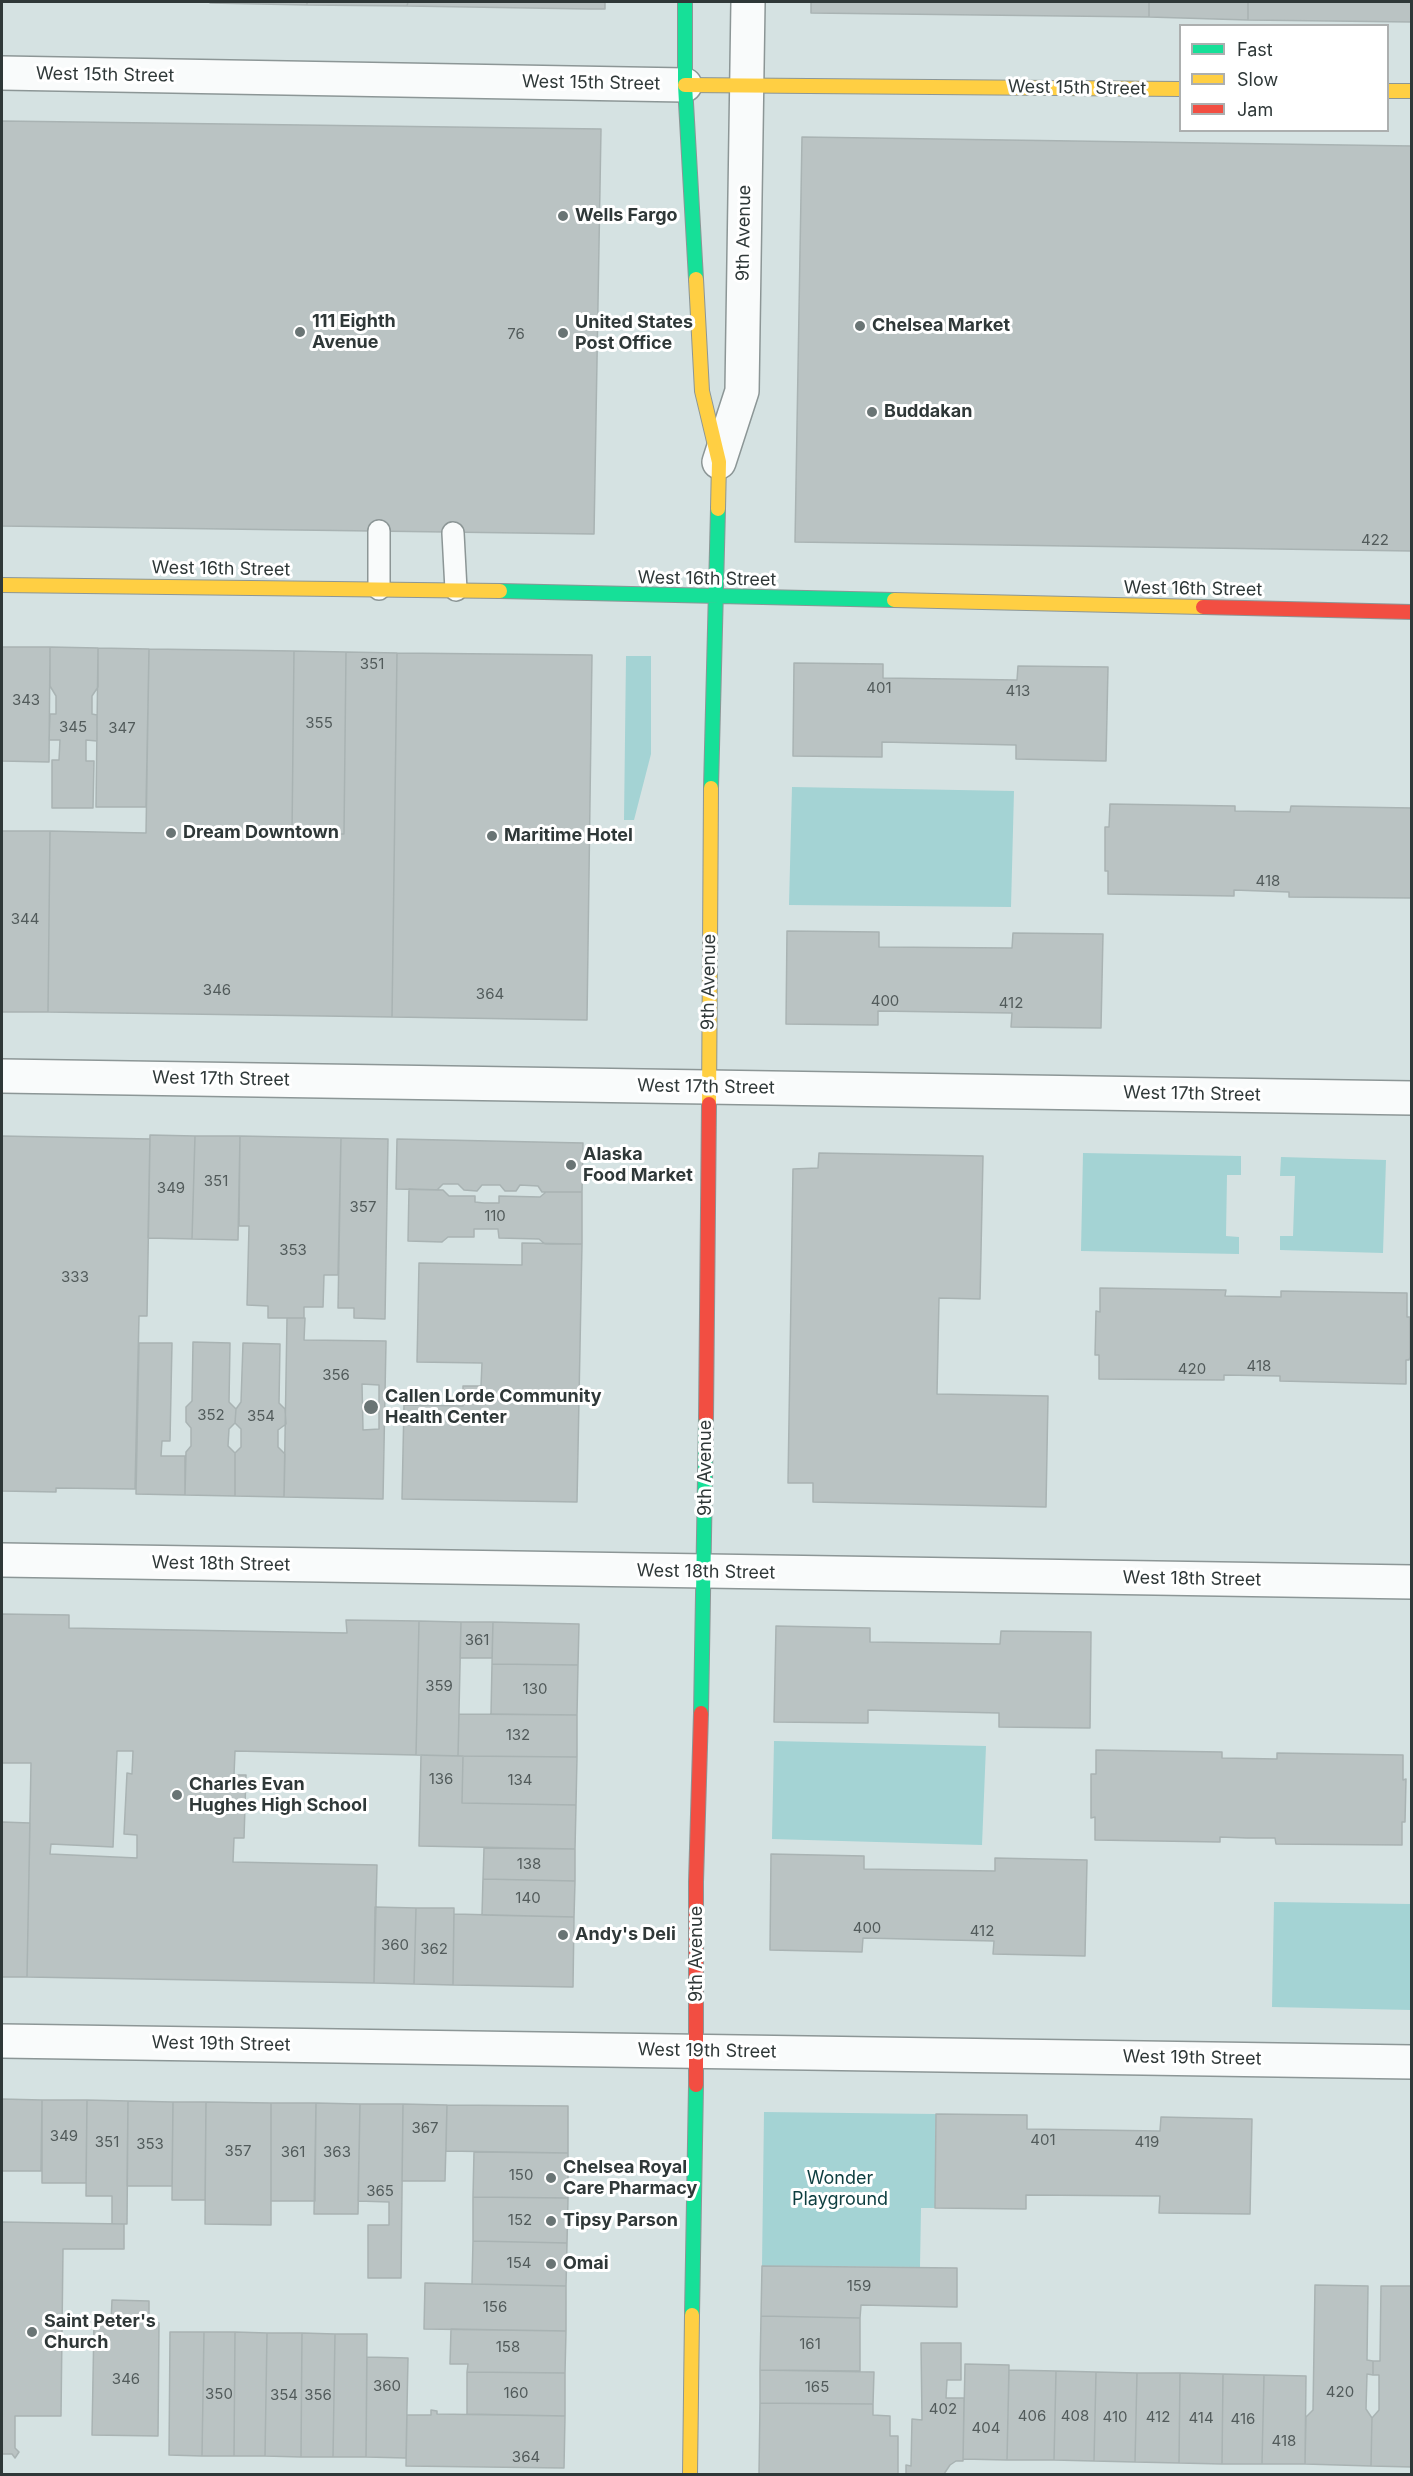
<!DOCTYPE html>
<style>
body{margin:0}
#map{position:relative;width:1413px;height:2476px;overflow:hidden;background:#d5e2e2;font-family:Inter,sans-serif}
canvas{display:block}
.frame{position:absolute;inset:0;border:3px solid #2f3838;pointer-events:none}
.legend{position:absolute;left:1179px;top:24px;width:210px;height:108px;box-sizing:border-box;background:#fff;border:2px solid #acafaf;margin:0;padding:8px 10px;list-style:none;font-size:18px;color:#2f3838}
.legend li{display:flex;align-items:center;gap:12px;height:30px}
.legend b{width:30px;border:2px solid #acafaf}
</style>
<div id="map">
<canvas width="1413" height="2476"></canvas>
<div class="frame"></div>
<ul class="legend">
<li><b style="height:8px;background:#16e098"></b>Fast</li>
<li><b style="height:8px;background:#ffcf43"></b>Slow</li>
<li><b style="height:8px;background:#f24e42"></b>Jam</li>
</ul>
</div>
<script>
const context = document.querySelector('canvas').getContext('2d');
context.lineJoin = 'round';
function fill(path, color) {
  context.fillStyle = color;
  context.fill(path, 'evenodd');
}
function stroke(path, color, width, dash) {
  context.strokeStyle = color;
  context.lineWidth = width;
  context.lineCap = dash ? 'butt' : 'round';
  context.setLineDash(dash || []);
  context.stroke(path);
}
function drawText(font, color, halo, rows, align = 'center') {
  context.font = font + ' Inter,sans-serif';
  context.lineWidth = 6;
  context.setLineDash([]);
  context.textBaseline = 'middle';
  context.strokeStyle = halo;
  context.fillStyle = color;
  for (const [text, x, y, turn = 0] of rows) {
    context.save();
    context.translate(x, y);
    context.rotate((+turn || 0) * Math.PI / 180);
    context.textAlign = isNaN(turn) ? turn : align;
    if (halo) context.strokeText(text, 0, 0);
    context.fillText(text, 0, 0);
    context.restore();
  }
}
const green = new Path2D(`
 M 626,656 L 651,656 L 651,754 L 634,820 L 624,820 Z
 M 792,787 L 1014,791 L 1011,907 L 789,905 Z
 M 1083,1153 L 1241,1156 L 1241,1175 L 1227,1175 L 1226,1236 L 1239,1237 L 1239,1254 L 1081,1251 Z
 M 1281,1157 L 1386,1160 L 1383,1253 L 1280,1250 L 1280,1236 L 1293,1236 L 1295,1176 L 1280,1176 Z
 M 774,1741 L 986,1746 L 982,1845 L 772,1839 Z
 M 1274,1902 L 1411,1904 L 1411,2010 L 1272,2007 Z
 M 764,2112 L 936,2114 L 935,2208 L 921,2208 L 920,2267 L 762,2266 Z`);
const building = new Path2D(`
 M 210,2 L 307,2 L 307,5 L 210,3 Z
 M 307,2 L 408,2 L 407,6 L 307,5 Z
 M 408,2 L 605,2 L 605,9 L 590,9 L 407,6 Z
 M 811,2 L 1149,2 L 1149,17 L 811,13 Z
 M 1149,2 L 1248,2 L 1248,20 L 1149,17 Z
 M 1248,2 L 1412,2 L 1412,22 L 1248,20 Z
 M 2,121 L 601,129 L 594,534 L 2,526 Z
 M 802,137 L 1412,146 L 1412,551 L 795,542 Z
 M 2,647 L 50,647 L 49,762 L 2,761 Z
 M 50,647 L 98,648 L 98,687 L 92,696 L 92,714 L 97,715 L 97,741 L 86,740 L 86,761 L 94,761 L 93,808 L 52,808 L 52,760 L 59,760 L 60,740 L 49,740 L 50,714 L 56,714 L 56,696 L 50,686 Z
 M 98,648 L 149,649 L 146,807 L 96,807 Z
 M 149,649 L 294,651 L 292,834 L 344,834 L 346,652 L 397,653 L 392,1017 L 48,1012 L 50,831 L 146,833 Z
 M 294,651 L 346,652 L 344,834 L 292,834 Z
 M 397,653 L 592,655 L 587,1020 L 392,1017 Z
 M 794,663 L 883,664 L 883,678 L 1017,680 L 1018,666 L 1108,667 L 1106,761 L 1016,759 L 1016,745 L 882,742 L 882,757 L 793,756 Z
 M 1110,804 L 1235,806 L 1235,811 L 1290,812 L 1291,806 L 1412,808 L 1412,898 L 1289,897 L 1289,892 L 1234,890 L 1234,896 L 1108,894 L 1108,871 L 1105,871 L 1105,827 L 1109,827 Z
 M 2,831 L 50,831 L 48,1012 L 2,1012 Z
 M 787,931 L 879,932 L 879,947 L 1012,948 L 1013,933 L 1103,934 L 1101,1028 L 1011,1027 L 1012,1013 L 878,1011 L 878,1025 L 786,1024 Z
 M 150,1135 L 195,1136 L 192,1239 L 148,1238 Z
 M 2,1136 L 150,1139 L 147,1316 L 139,1316 L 135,1489 L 56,1488 L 56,1492 L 2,1491 Z
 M 195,1136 L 240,1136 L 238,1240 L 192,1239 Z
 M 240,1136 L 341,1138 L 338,1275 L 324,1275 L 323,1307 L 304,1307 L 304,1318 L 268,1318 L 268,1306 L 247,1305 L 249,1226 L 239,1226 Z
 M 341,1138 L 388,1139 L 385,1319 L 354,1318 L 354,1308 L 338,1308 Z
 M 397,1139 L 583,1143 L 582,1192 L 542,1192 L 538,1186 L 520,1185 L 516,1191 L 505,1191 L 500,1185 L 482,1185 L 477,1191 L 464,1190 L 458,1184 L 443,1184 L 437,1190 L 396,1189 Z
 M 819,1153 L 983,1156 L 980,1299 L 939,1298 L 937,1394 L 1048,1396 L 1046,1507 L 813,1502 L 813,1483 L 788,1483 L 793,1169 L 818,1168 Z
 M 409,1189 L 443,1190 L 449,1196 L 475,1196 L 475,1202 L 484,1203 L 499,1203 L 499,1196 L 540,1197 L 546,1192 L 582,1192 L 582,1244 L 545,1244 L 539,1239 L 499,1238 L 498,1229 L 474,1229 L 474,1237 L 448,1237 L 442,1242 L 408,1241 Z
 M 522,1243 L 582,1244 L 577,1502 L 402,1499 L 404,1405 L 463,1406 L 463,1386 L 481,1386 L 482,1363 L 417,1362 L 419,1263 L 522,1265 Z
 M 1100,1288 L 1226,1290 L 1225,1296 L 1281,1297 L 1281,1291 L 1407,1293 L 1407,1317 L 1410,1317 L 1410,1357 L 1409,1360 L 1406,1360 L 1406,1384 L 1280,1381 L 1280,1376 L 1224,1375 L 1224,1380 L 1099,1379 L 1099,1355 L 1095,1355 L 1096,1311 L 1100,1312 Z
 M 287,1318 L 305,1318 L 304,1340 L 386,1341 L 383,1499 L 284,1497 Z
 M 193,1342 L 230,1343 L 229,1402 L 236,1409 L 235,1423 L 229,1429 L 228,1446 L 235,1453 L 235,1496 L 185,1495 L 186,1452 L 191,1446 L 191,1428 L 186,1422 L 186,1407 L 192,1401 Z
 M 139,1343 L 172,1343 L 170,1441 L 162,1441 L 161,1456 L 185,1456 L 185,1495 L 136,1494 Z
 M 243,1343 L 280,1344 L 279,1403 L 285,1409 L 286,1424 L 278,1430 L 278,1447 L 285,1454 L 284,1497 L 235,1496 L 235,1453 L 241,1447 L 241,1429 L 235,1423 L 236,1409 L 241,1402 Z
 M 362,1384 L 379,1385 L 379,1429 L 363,1430 Z
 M 2,1614 L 69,1615 L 69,1628 L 347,1633 L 346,1620 L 419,1621 L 416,1755 L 235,1751 L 234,1775 L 246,1775 L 244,1838 L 234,1838 L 233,1862 L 377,1865 L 374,1983 L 27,1977 L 31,1763 L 2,1763 ZM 117,1751 L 133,1751 L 132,1774 L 127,1773 L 124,1834 L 137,1835 L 137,1858 L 50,1854 L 51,1844 L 113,1847 Z
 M 419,1621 L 461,1622 L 458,1756 L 416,1755 Z
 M 461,1622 L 493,1622 L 492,1658 L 460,1658 Z
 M 493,1622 L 579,1624 L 578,1665 L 492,1664 Z
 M 776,1626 L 870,1628 L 870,1642 L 1000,1644 L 1001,1631 L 1091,1632 L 1090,1728 L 999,1727 L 999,1713 L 868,1710 L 868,1723 L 774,1722 Z
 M 492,1664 L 578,1665 L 577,1715 L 491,1714 Z
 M 459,1714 L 577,1715 L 577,1757 L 458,1756 Z
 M 1096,1750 L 1222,1752 L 1222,1758 L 1277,1759 L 1277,1753 L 1403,1755 L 1403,1780 L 1406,1779 L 1405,1822 L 1402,1822 L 1402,1845 L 1276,1844 L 1275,1838 L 1247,1838 L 1220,1837 L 1220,1842 L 1095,1840 L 1095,1817 L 1091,1818 L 1091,1774 L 1096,1774 Z
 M 421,1755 L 463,1756 L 462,1803 L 576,1805 L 575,1849 L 419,1846 Z
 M 463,1756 L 577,1757 L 576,1805 L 462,1803 Z
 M 2,1822 L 30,1823 L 27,1977 L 2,1977 Z
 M 484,1848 L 575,1849 L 575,1881 L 483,1879 Z
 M 771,1854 L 864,1856 L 864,1869 L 995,1871 L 995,1858 L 1087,1860 L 1085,1956 L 993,1954 L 994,1941 L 863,1938 L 862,1952 L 770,1950 Z
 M 483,1879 L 575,1881 L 574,1917 L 482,1915 Z
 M 375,1907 L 416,1908 L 414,1984 L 374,1983 Z
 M 416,1908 L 454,1908 L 453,1985 L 414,1984 Z
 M 454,1914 L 574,1917 L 573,1987 L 453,1985 Z
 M 2,2099 L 42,2100 L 41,2171 L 2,2171 Z
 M 42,2100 L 87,2100 L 86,2183 L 42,2183 Z
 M 87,2100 L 128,2101 L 127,2224 L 112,2224 L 112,2196 L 86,2196 Z
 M 128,2101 L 173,2102 L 172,2186 L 127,2186 Z
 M 173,2102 L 206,2102 L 205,2200 L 172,2200 Z
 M 206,2102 L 271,2103 L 271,2225 L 205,2224 Z
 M 271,2103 L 316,2103 L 315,2201 L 271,2201 Z
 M 316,2103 L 360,2104 L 358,2214 L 314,2214 Z
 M 360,2104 L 403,2104 L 401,2278 L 368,2278 L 368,2225 L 389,2225 L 389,2202 L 358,2201 Z
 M 403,2104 L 447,2105 L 445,2181 L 402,2181 Z
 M 447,2105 L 568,2106 L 568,2153 L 446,2151 Z
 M 936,2114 L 1027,2115 L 1027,2129 L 1160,2131 L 1161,2117 L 1252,2119 L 1250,2214 L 1159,2213 L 1160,2196 L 1026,2195 L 1026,2209 L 935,2208 Z
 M 474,2152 L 568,2153 L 568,2198 L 473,2197 Z
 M 473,2197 L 568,2198 L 567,2243 L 473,2241 Z
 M 2,2222 L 124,2224 L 124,2249 L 63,2249 L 61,2416 L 15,2416 L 15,2448 L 19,2452 L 15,2458 L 12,2454 L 2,2454 Z
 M 473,2241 L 567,2243 L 566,2286 L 472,2284 Z
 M 762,2266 L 957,2268 L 957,2307 L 861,2305 L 860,2318 L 761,2316 Z
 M 425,2283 L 566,2286 L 566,2331 L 424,2329 Z
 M 1315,2285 L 1368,2286 L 1367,2360 L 1373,2361 L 1373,2375 L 1367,2374 L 1366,2409 L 1372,2418 L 1371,2466 L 1305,2464 L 1306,2417 L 1313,2410 Z
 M 1381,2286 L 1412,2286 L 1412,2467 L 1371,2466 L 1372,2418 L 1379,2410 L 1379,2375 L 1373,2375 L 1373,2361 L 1380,2361 Z
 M 112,2300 L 149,2301 L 149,2323 L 159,2323 L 158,2436 L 92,2435 L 94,2322 L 111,2322 Z
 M 761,2316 L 860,2318 L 860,2371 L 760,2370 Z
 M 451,2329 L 566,2331 L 565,2373 L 467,2372 L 468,2364 L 450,2364 Z
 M 170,2332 L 204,2332 L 202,2456 L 169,2455 Z
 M 204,2332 L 235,2332 L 234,2456 L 202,2456 Z
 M 235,2332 L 267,2333 L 265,2456 L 234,2456 Z
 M 267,2333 L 302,2333 L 301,2457 L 265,2456 Z
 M 302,2333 L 335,2334 L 333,2457 L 301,2457 Z
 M 335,2334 L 367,2334 L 366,2457 L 333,2457 Z
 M 921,2343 L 961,2343 L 961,2380 L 947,2380 L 946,2398 L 964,2398 L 963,2461 L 956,2461 L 950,2465 L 944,2474 L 906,2474 L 906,2465 L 911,2466 L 912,2419 L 922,2420 Z
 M 367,2357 L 408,2358 L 406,2458 L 366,2457 Z
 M 965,2364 L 1009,2365 L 1007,2460 L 963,2459 Z
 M 760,2370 L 874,2372 L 873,2404 L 760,2403 Z
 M 1009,2370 L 1056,2371 L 1054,2460 L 1007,2460 Z
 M 1056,2371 L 1096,2372 L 1094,2461 L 1054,2460 Z
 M 467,2372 L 565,2373 L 565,2416 L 467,2414 Z
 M 1096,2372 L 1137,2373 L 1135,2462 L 1094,2461 Z
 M 1137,2373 L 1180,2373 L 1179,2463 L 1135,2462 Z
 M 1180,2373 L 1223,2374 L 1222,2464 L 1179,2463 Z
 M 1223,2374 L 1264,2375 L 1262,2464 L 1222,2464 Z
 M 1264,2375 L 1306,2376 L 1305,2464 L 1262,2464 Z
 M 760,2403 L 873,2404 L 873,2415 L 890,2416 L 890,2436 L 898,2436 L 898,2474 L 759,2474 Z
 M 431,2410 L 437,2411 L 437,2414 L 565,2416 L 564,2468 L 406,2466 L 407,2415 L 431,2415 Z`);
const lane = new Path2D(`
 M 379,531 L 379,589
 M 453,533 L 456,590`);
const street = new Path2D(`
 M 2,73 L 685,85
 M 719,462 L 742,391 L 748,2
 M 2,1076 L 1412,1098
 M 2,1560 L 1412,1582
 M 2,2041 L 1412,2062`);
const fast = new Path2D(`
 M 685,2 L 685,85 L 696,279
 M 500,591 L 894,600
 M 711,788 L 718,509
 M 701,1713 L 706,1418
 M 692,2315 L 696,2085`);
const slow = new Path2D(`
 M 685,85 L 1180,89
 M 1388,91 L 1412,91
 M 696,279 L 702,391 L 719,462 L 718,509
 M 2,585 L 500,591
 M 894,600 L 1203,607
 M 709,1104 L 711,788
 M 690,2474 L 692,2315`);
const jam = new Path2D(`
 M 1203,607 L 1412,612
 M 706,1418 L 709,1104
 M 696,2085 L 696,1882 L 701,1713`);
const markers = [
 [563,216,6,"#697474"],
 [860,326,6,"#697474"],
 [300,332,6,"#697474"],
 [563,333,6,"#697474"],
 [872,412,6,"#697474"],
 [171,833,6,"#697474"],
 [492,836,6,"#697474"],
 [571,1165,6,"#697474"],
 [371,1407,8,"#697474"],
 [177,1795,6,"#697474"],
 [563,1935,6,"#697474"],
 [551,2178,6,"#697474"],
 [551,2221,6,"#697474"],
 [551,2264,6,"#697474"],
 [32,2332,6,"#697474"]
];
const numberNames = [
 ["76",516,334],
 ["422",1375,540],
 ["351",372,664],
 ["401",879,688],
 ["413",1018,691],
 ["343",26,700],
 ["355",319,723],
 ["345",73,727],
 ["347",122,728],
 ["418",1268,881],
 ["344",25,919],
 ["346",217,990],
 ["364",490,994],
 ["400",885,1001],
 ["412",1011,1003],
 ["351",216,1181],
 ["349",171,1188],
 ["357",363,1207],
 ["110",495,1216],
 ["353",293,1250],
 ["333",75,1277],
 ["418",1259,1366],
 ["420",1192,1369],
 ["356",336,1375],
 ["352",211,1415],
 ["354",261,1416],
 ["361",477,1640],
 ["359",439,1686],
 ["130",535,1689],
 ["132",518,1735],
 ["136",441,1779],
 ["134",520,1780],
 ["138",529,1864],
 ["140",528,1898],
 ["400",867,1928],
 ["412",982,1931],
 ["360",395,1945],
 ["362",434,1949],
 ["367",425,2128],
 ["349",64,2136],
 ["401",1043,2140],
 ["351",107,2142],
 ["419",1147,2142],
 ["353",150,2144],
 ["357",238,2151],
 ["361",293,2152],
 ["363",337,2152],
 ["150",521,2175],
 ["365",380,2191],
 ["152",520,2220],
 ["154",519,2263],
 ["159",859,2286],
 ["156",495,2307],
 ["161",810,2344],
 ["158",508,2347],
 ["346",126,2379],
 ["360",387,2386],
 ["165",817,2387],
 ["420",1340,2392],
 ["160",516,2393],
 ["350",219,2394],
 ["354",284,2395],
 ["356",318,2395],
 ["402",943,2409],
 ["406",1032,2416],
 ["408",1075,2416],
 ["410",1115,2417],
 ["412",1158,2417],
 ["414",1201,2418],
 ["416",1243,2419],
 ["404",986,2428],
 ["418",1284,2441],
 ["364",526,2457]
];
const streetNames = [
 ["West 15th Street",105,75,1],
 ["West 15th Street",591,83,1],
 ["West 15th Street",1077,88,1],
 ["9th Avenue",744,233,-89],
 ["West 16th Street",221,569,1],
 ["West 16th Street",707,579,1],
 ["West 16th Street",1193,589,1],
 ["9th Avenue",709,982,-89],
 ["West 17th Street",221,1079,1],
 ["West 17th Street",706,1087,1],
 ["West 17th Street",1192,1094,1],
 ["9th Avenue",706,1468,-90],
 ["West 18th Street",221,1564,1],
 ["West 18th Street",706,1572,1],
 ["West 18th Street",1192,1579,1],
 ["9th Avenue",697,1954,-90],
 ["West 19th Street",221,2044,1],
 ["West 19th Street",707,2051,1],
 ["West 19th Street",1192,2058,1]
];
const poiNames = [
 ["Wells Fargo",575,216],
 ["111 Eighth",312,322],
 ["Avenue",312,343],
 ["United States",575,323],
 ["Post Office",575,344],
 ["Chelsea Market",872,326],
 ["Buddakan",884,412],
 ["Dream Downtown",183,833],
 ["Maritime Hotel",504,836],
 ["Alaska",583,1155],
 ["Food Market",583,1176],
 ["Callen Lorde Community",385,1397],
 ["Health Center",385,1418],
 ["Charles Evan",189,1785],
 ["Hughes High School",189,1806],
 ["Andy's Deli",575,1935],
 ["Chelsea Royal",563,2168],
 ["Care Pharmacy",563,2189],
 ["Tipsy Parson",563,2221],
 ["Omai",563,2264],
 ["Saint Peter's",44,2322],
 ["Church",44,2343]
];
const parkNames = [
 ["Wonder",840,2179],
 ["Playground",840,2200]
];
fill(green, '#a4d3d4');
fill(building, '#bac3c3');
stroke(building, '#a9b3b3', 1.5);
stroke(lane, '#8c9696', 24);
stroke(street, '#8c9696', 36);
stroke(fast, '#8c9696', 16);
stroke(slow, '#8c9696', 16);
stroke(jam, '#8c9696', 16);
stroke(lane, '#f9fbfb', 21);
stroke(street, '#f9fbfb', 33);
stroke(fast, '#16e098', 14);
stroke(slow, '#ffcf43', 14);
stroke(jam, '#f24e42', 14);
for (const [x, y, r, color] of markers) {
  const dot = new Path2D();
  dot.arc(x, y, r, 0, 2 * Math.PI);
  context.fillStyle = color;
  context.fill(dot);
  stroke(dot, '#fff', 2);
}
drawText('15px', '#525b5b', null, numberNames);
drawText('18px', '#2f3838', '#fff', streetNames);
drawText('bold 18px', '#2f3838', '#fff', poiNames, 'left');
drawText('18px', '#0d3e40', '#fff', parkNames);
</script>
